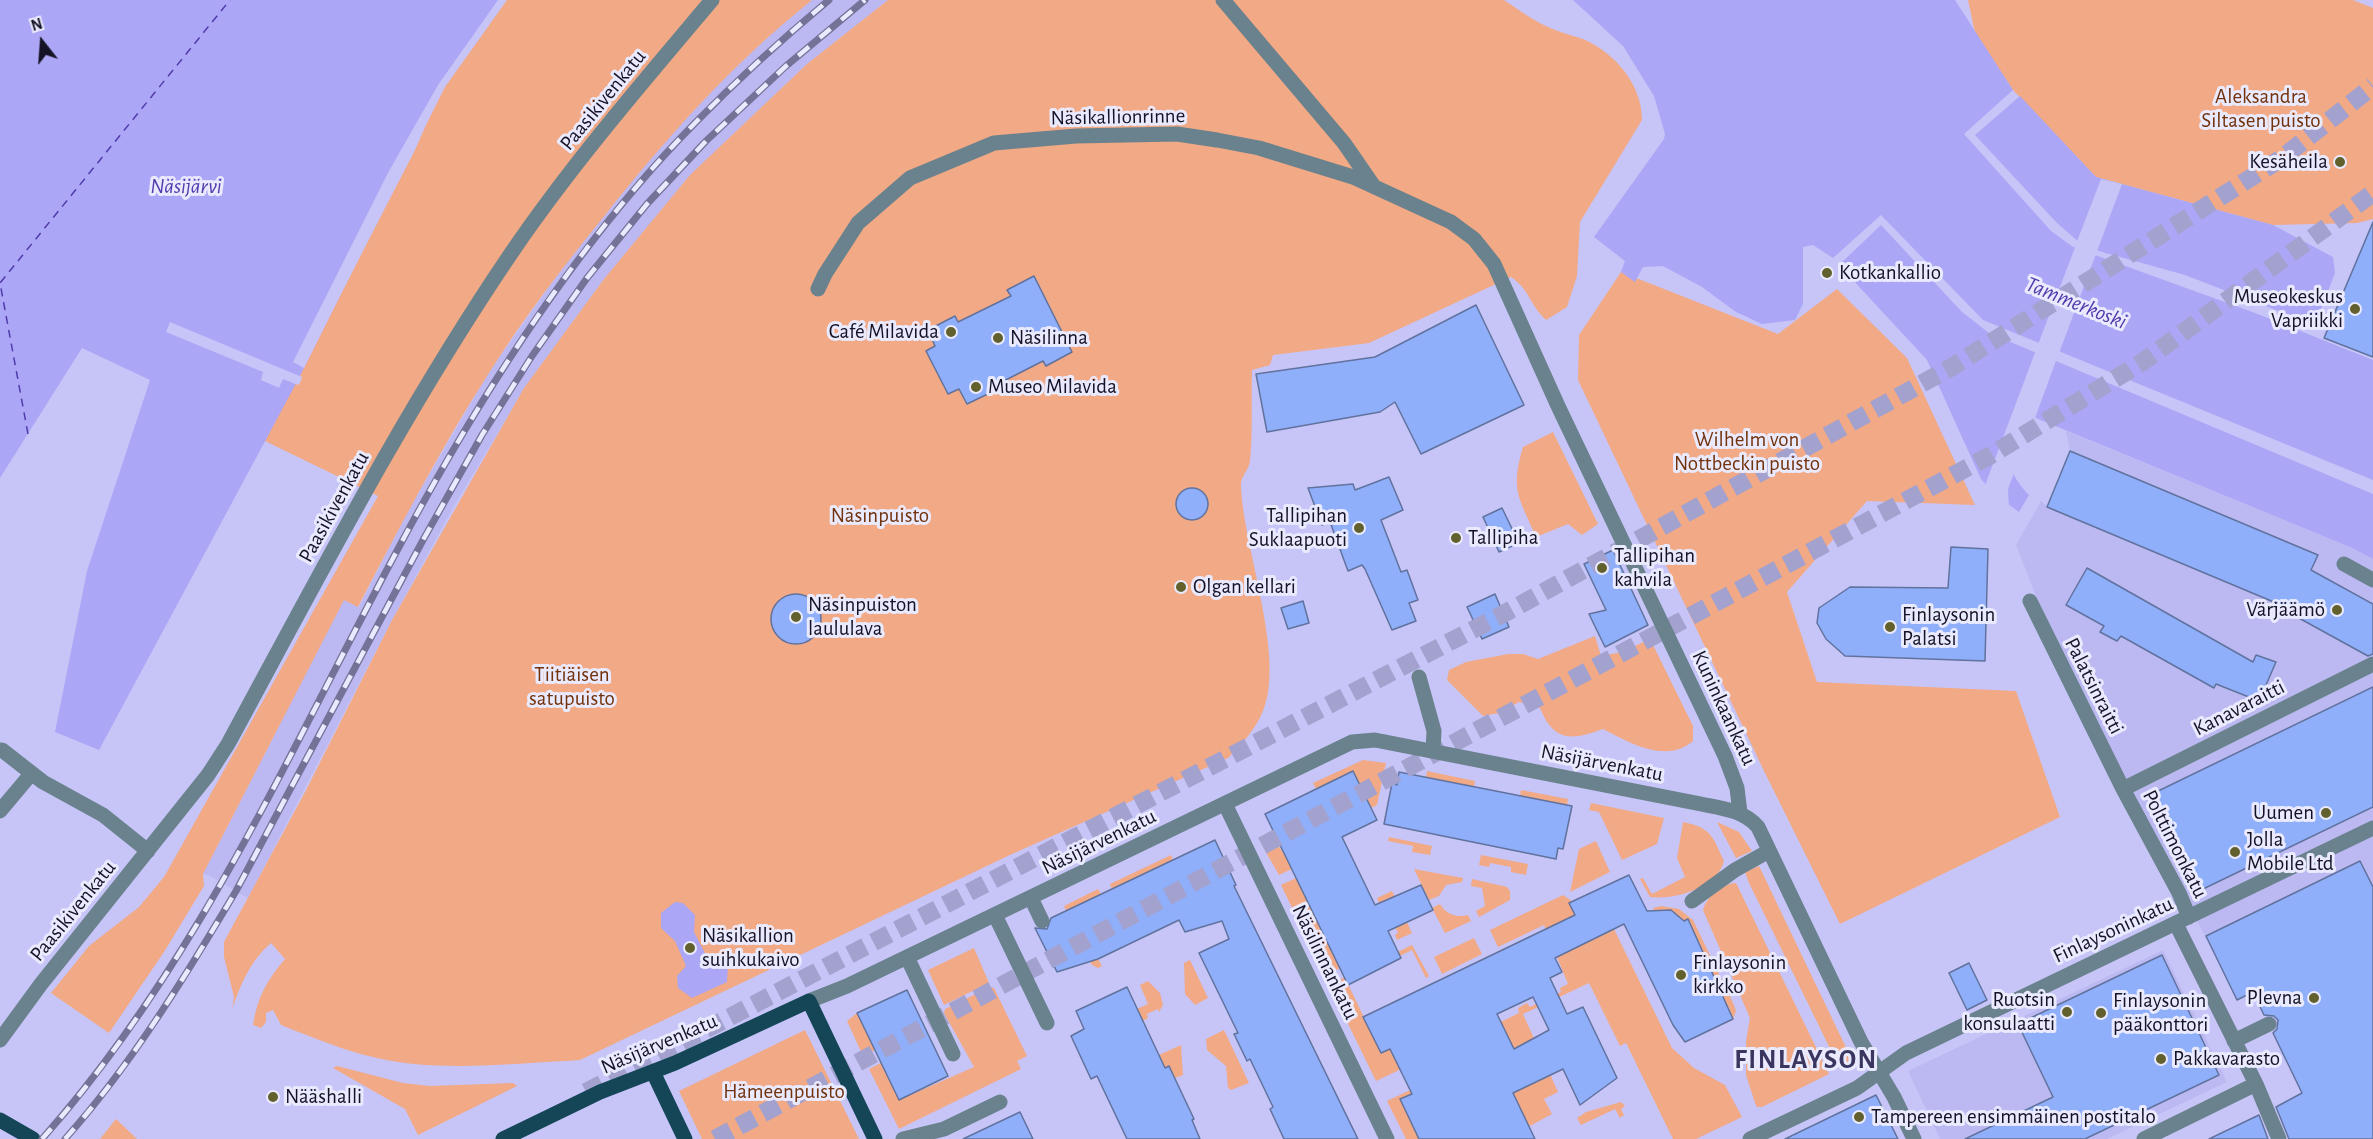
<!DOCTYPE html>
<meta charset="utf-8">
<style>
body{margin:0}
#map{position:relative;width:2373px;height:1139px;overflow:hidden;background:#c7c5f8;font-family:"Alegreya Sans",sans-serif}
canvas{display:block}
.north{position:absolute;left:12px;top:12px;width:60px;height:60px;-webkit-text-stroke:4px #eaeaff;paint-order:stroke;rotate:343deg;font-size:16px;font-weight:700;line-height:24px;text-align:center;color:#141224}
.north::after{content:'';display:block;margin:auto;width:21px;height:27px;background:#141224;clip-path:polygon(50% 0,100% 100%,50% 72%,0 100%)}
</style>
<div id="map">
<canvas width="2373" height="1139"></canvas>
<div class="north">N</div>
</div>
<script>
const context = document.querySelector('canvas').getContext('2d');
context.lineJoin = 'round';
function fill(path, color) {
  context.fillStyle = color;
  context.fill(path, 'evenodd');
}
function stroke(path, color, width, dash) {
  context.strokeStyle = color;
  context.lineWidth = width;
  context.lineCap = dash ? 'butt' : 'round';
  context.setLineDash(dash || []);
  context.stroke(path);
}
function drawText(font, color, halo, rows, align = 'center') {
  context.font = font + ' "Alegreya Sans",sans-serif';
  context.lineWidth = 6;
  context.setLineDash([]);
  context.textBaseline = 'middle';
  context.strokeStyle = halo;
  context.fillStyle = color;
  for (const [text, x, y, turn = 0] of rows) {
    context.save();
    context.translate(x, y);
    context.rotate((+turn || 0) * Math.PI / 180);
    context.textAlign = isNaN(turn) ? turn : align;
    if (halo) context.strokeText(text, 0, 0);
    context.fillText(text, 0, 0);
    context.restore();
  }
}
const built = new Path2D(`
 M 812,0 L 888,0 L 807,64 L 691,175 L 604,279 L 524,389 L 453,508 L 392,620 L 248,898 L 210,876 L 203,874 L 344,599 L 359,607 L 408,511 L 489,372 L 561,270 L 652,155 L 711,91 L 781,25 Z
 M 2066,431 L 2350,547 L 2373,559 L 2373,1139 L 2325,1139 L 2253,992 L 2237,1000 L 2047,624 L 2016,545 L 2041,501 L 2047,506 L 2070,451 Z
 M 2163,950 L 2227,1082 L 2107,1139 L 1940,1139 L 1908,1071 Z`);
const green = new Path2D(`
 M 504,0 L 812,0 C 732,64 665,139 602,219 C 562,268 523,319 489,373 C 441,448 399,528 358,607 L 344,600 L 203,874 L 204,886 L 164,952 L 109,1033 L 51,993 L 89,946 L 139,907 L 164,877 L 378,496 L 265,441 L 415,150 L 443,86 Z
 M 888,0 L 1504,0 C 1518,9 1532,20 1548,27 C 1559,32 1571,35 1583,39 C 1615,53 1642,84 1642,120 L 1580,222 L 1577,276 L 1567,307 L 1546,320 C 1528,303 1531,291 1511,277 L 1369,343 L 1273,355 L 1270,365 L 1252,370 C 1251,400 1253,431 1250,461 C 1249,470 1240,477 1241,486 C 1243,547 1286,657 1263,711 C 1255,730 1242,744 1228,758 L 1012,854 L 580,1060 C 526,1063 468,1069 414,1064 C 367,1060 324,1042 281,1025 L 273,1010 L 266,1013 L 266,1022 L 261,1028 L 253,1025 C 257,998 267,980 285,959 L 271,943 C 250,961 241,984 232,1009 L 234,997 L 224,957 L 224,942 L 305,792 L 392,620 L 524,388 L 604,279 L 690,175 L 807,64 Z
 M 1968,0 L 2353,0 L 2373,8 L 2373,219 L 2357,223 L 2273,225 L 2096,177 L 2013,90 L 1975,33 Z
 M 1621,272 L 1778,334 L 1837,289 L 1907,358 L 1975,505 L 1867,501 L 1787,592 L 1817,682 L 2016,691 L 2060,817 L 1840,924 L 1764,771 L 1578,380 L 1579,335 Z
 M 1553,432 L 1598,524 L 1582,535 L 1568,524 L 1536,537 C 1519,497 1510,491 1523,447 Z
 M 1595,636 L 1601,656 L 1622,652 L 1648,640 L 1654,647 L 1693,726 L 1693,741 C 1666,764 1630,743 1603,729 C 1573,740 1554,743 1540,708 L 1519,702 L 1499,713 L 1483,716 L 1447,680 L 1449,670 L 1466,662 L 1508,654 L 1523,654 L 1538,659 Z
 M 1363,760 L 1386,763 L 1377,805 L 1371,808 L 1353,771 L 1316,789 L 1313,783 Z
 M 1427,771 L 1475,781 L 1474,787 L 1426,778 Z
 M 1521,790 L 1568,799 L 1567,805 L 1520,796 Z
 M 1591,803 L 1664,818 L 1657,844 L 1622,860 L 1599,812 L 1589,810 Z
 M 1683,822 C 1712,828 1712,836 1724,861 C 1717,888 1675,900 1650,897 L 1640,879 L 1643,878 L 1652,894 L 1685,877 L 1677,858 Z
 M 1717,822 L 1739,832 L 1752,851 L 1736,858 Z
 M 1389,837 L 1432,846 L 1430,855 L 1412,852 L 1413,846 L 1388,841 Z
 M 1277,838 L 1277,844 L 1294,868 L 1279,875 L 1263,847 Z
 M 1596,841 L 1610,872 L 1570,892 L 1579,849 Z
 M 1171,855 L 1173,860 L 1112,889 L 1110,884 Z
 M 1481,855 L 1528,864 L 1526,875 L 1511,872 L 1511,867 L 1490,863 L 1489,867 L 1479,865 Z
 M 1759,866 L 1853,1062 L 1840,1069 L 1749,883 L 1745,872 Z
 M 1414,869 L 1463,878 L 1462,882 L 1446,885 L 1439,896 L 1429,900 Z
 M 1307,873 L 1300,886 L 1333,954 L 1349,964 L 1325,975 L 1281,885 Z
 M 1472,879 L 1507,887 L 1510,891 L 1510,900 L 1479,917 L 1476,911 L 1485,906 L 1482,888 L 1471,886 Z
 M 1736,883 L 1829,1074 L 1762,1107 L 1757,1107 L 1755,1103 L 1746,1075 L 1746,1041 L 1750,1018 L 1703,910 C 1707,896 1721,884 1736,883 Z
 M 1098,889 L 1101,894 L 1098,959 L 1102,966 L 1098,968 L 1092,965 L 1064,906 Z
 M 1392,891 L 1412,933 L 1397,940 L 1395,935 L 1398,933 L 1389,914 L 1385,916 L 1377,898 Z
 M 1563,895 L 1614,929 L 1672,1048 L 1694,1068 L 1725,1085 L 1742,1117 L 1696,1139 L 1673,1139 L 1626,1043 L 1620,1046 L 1589,983 L 1523,1014 L 1558,1092 L 1544,1099 L 1552,1114 L 1530,1126 L 1528,1124 L 1513,1093 L 1450,1046 L 1376,1081 L 1329,985 L 1412,945 L 1429,976 L 1426,978 L 1412,950 L 1356,977 L 1348,984 L 1381,1053 L 1390,1049 L 1397,1063 L 1486,1029 L 1519,1013 L 1518,1008 L 1527,1003 L 1530,1007 L 1561,992 L 1560,988 L 1568,984 L 1544,925 L 1498,947 L 1490,930 Z
 M 1440,904 C 1446,914 1456,918 1468,915 L 1471,921 L 1445,933 L 1432,908 Z
 M 1661,906 L 1679,909 L 1693,920 L 1734,1005 L 1736,1011 L 1733,1019 L 1728,1009 L 1731,1008 L 1727,1007 L 1722,995 L 1723,992 L 1721,993 L 1715,981 L 1716,978 L 1714,978 L 1702,954 L 1703,950 L 1700,951 L 1695,940 L 1697,938 L 1694,937 L 1688,926 L 1689,922 L 1683,922 L 1677,915 L 1662,910 L 1656,915 L 1653,908 Z
 M 1474,938 L 1482,954 L 1442,974 L 1434,957 Z
 M 974,948 L 989,983 L 944,1005 L 928,970 Z
 M 1190,960 L 1208,998 L 1195,1005 L 1185,994 L 1184,963 Z
 M 1148,981 L 1160,993 L 1163,1005 L 1159,1012 L 1158,1009 L 1147,1014 L 1148,1018 L 1143,1021 L 1137,1009 L 1148,1004 L 1140,985 Z
 M 990,987 L 994,988 L 1027,1056 L 1017,1061 L 1021,1069 L 899,1129 L 869,1069 L 881,1063 L 899,1100 L 974,1067 L 944,1013 L 945,1009 Z
 M 857,1013 L 875,1050 L 863,1056 L 847,1021 Z
 M 805,1030 L 859,1139 L 702,1139 L 679,1091 Z
 M 1224,1030 L 1249,1083 L 1231,1090 L 1228,1088 L 1226,1066 L 1207,1050 L 1206,1039 Z
 M 1181,1045 L 1183,1075 L 1175,1078 L 1169,1066 L 1165,1068 L 1159,1055 Z
 M 337,1066 L 403,1083 L 430,1086 L 513,1083 L 517,1086 L 418,1135 L 405,1109 L 333,1068 Z
 M 1421,1085 L 1427,1086 L 1400,1099 L 1419,1139 L 1406,1139 L 1387,1101 Z
 M 1621,1102 L 1625,1106 L 1621,1109 L 1624,1115 L 1620,1118 L 1615,1109 L 1581,1125 L 1577,1118 L 1586,1112 Z
 M 116,1119 L 137,1139 L 100,1139 Z`);
const water = new Path2D(`
 M 0,0 L 504,0 L 443,86 L 299,378 L 99,750 L 55,732 L 87,571 L 150,380 L 82,348 L 0,478 Z
 M 1573,0 L 1955,0 L 2013,90 L 1964,134 L 2051,231 L 2073,247 L 2255,313 L 2373,360 L 2373,480 L 1983,320 L 1881,215 L 1833,258 L 1813,245 L 1803,247 L 1803,304 L 1795,320 L 1762,324 L 1736,312 L 1702,287 L 1663,266 L 1643,267 L 1635,282 L 1621,272 L 1625,261 L 1594,237 L 1664,139 L 1665,134 L 1654,96 L 1623,46 Z
 M 2020,96 L 2096,177 L 2273,225 L 2333,257 L 2335,273 L 2315,325 L 2185,275 L 2095,250 L 2080,243 L 2057,223 L 1975,135 Z
 M 1881,225 L 1962,312 L 1989,333 L 2373,494 L 2373,559 L 2350,547 L 2031,416 L 2009,425 C 1997,448 2012,478 2029,495 L 2019,512 L 1993,493 L 1981,479 L 1927,360 L 1839,265 Z
 M 675,902 L 683,903 L 695,915 L 694,932 L 707,957 L 723,958 L 728,964 L 727,982 L 692,998 L 678,988 L 677,976 L 686,966 L 675,941 L 661,928 L 661,913 Z`);
const pier = new Path2D(`
 M 498,0 L 507,0 L 445,87 L 304,368 L 293,362 L 389,171 L 438,85 Z
 M 2101,179 L 2122,184 L 2096,254 L 2076,244 Z
 M 2076,245 L 2096,254 L 2058,356 L 2037,347 Z
 M 170,322 L 302,377 L 300,383 L 298,385 L 283,379 L 279,388 L 261,380 L 263,372 L 166,332 Z
 M 2036,350 L 2057,358 L 2034,421 L 2019,421 L 2011,427 L 2007,435 L 2015,471 L 2008,489 L 2009,509 L 1984,488 Z`);
const ferry = new Path2D(`
 M 28,434 L 0,283 L 230,0`);
const building = new Path2D(`
 M 2373,222 L 2373,357 L 2324,338 Z
 M 1034,276 L 1072,352 L 1046,366 L 1043,361 L 990,388 L 992,392 L 967,404 L 959,389 L 948,394 L 926,351 L 935,346 L 928,330 L 955,316 L 958,322 L 1011,296 L 1007,290 Z
 M 1476,305 L 1524,405 L 1421,454 L 1395,402 L 1380,412 L 1267,432 L 1256,374 L 1375,357 Z
 M 2070,451 L 2318,555 L 2311,570 L 2373,604 L 2373,654 L 2368,656 L 2297,617 L 2300,613 L 2047,507 Z
 M 1389,477 L 1403,510 L 1381,520 L 1401,572 L 1407,570 L 1418,600 L 1409,603 L 1416,621 L 1392,630 L 1365,569 L 1362,565 L 1348,571 L 1330,522 L 1322,525 L 1308,488 L 1353,484 L 1355,490 Z
 M1176 504a16 16 0 1 1 32 0a16 16 0 1 1-32 0Z
 M 1502,508 L 1519,543 L 1499,552 L 1483,517 Z
 M 1951,547 L 1988,549 L 1985,661 L 1845,656 L 1826,639 L 1817,623 L 1819,608 L 1850,587 L 1948,588 Z
 M 1613,550 L 1648,625 L 1605,647 L 1589,614 L 1606,610 L 1584,564 Z
 M 2087,568 L 2253,662 L 2256,655 L 2276,662 L 2259,701 L 2216,684 L 2214,688 L 2121,636 L 2117,641 L 2100,632 L 2104,626 L 2066,605 Z
 M 1495,594 L 1509,627 L 1482,639 L 1467,607 Z
 M771 619a25 25 0 1 1 50 0a25 25 0 1 1-50 0Z
 M 1303,601 L 1309,623 L 1288,629 L 1281,608 Z
 M 2373,687 L 2373,807 L 2201,890 L 2154,793 Z
 M 1353,771 L 1377,820 L 1342,837 L 1375,905 L 1421,885 L 1433,910 L 1388,931 L 1401,958 L 1348,985 L 1265,814 Z
 M 1399,772 L 1572,806 L 1563,849 L 1558,848 L 1556,859 L 1384,824 L 1392,783 L 1397,785 Z
 M 1215,840 L 1236,885 L 1234,886 L 1358,1139 L 1284,1139 L 1270,1109 L 1273,1107 L 1250,1059 L 1247,1061 L 1234,1034 L 1238,1033 L 1199,953 L 1229,939 L 1222,921 L 1185,932 L 1179,920 L 1098,959 L 1057,972 L 1035,928 L 1047,929 L 1051,918 Z
 M 2360,861 L 2373,887 L 2373,1139 L 2289,1139 L 2276,1107 L 2302,1093 L 2273,1033 L 2277,1029 L 2278,1020 L 2274,1016 L 2264,1015 L 2253,992 L 2237,1000 L 2206,936 Z
 M 1629,875 L 1647,911 L 1671,910 L 1684,921 L 1688,919 L 1733,1019 L 1685,1042 L 1673,1025 L 1624,924 L 1555,958 L 1562,972 L 1550,978 L 1567,1014 L 1583,1007 L 1617,1078 L 1580,1105 L 1563,1069 L 1513,1093 L 1535,1139 L 1419,1139 L 1400,1099 L 1412,1094 L 1390,1049 L 1381,1053 L 1363,1017 L 1575,915 L 1569,903 ZM 1533,997 L 1549,1030 L 1514,1049 L 1497,1014 Z
 M 2162,955 L 2219,1075 L 2085,1139 L 1965,1139 L 2053,1097 L 2018,1024 Z
 M 1969,963 L 1987,1000 L 1967,1010 L 1949,973 Z
 M 1127,987 L 1165,1068 L 1169,1066 L 1194,1119 L 1192,1120 L 1200,1139 L 1127,1139 L 1097,1076 L 1091,1079 L 1071,1036 L 1084,1029 L 1076,1011 Z
 M 907,990 L 948,1076 L 899,1100 L 857,1013 Z
 M 1876,1095 L 1898,1139 L 1785,1139 Z
 M 1020,1112 L 1033,1139 L 963,1139 Z
 M 2259,1115 L 2268,1139 L 2209,1139 Z`);
const highwayTunnel = new Path2D(`
 M 586,1092 L 1507,612 L 1952,367 L 2282,158 L 2373,86
 M 715,1139 L 1991,455 L 2144,361 L 2373,193`);
const minor = new Path2D(`
 M 1223,0 L 1344,143 L 1373,185
 M 818,289 L 825,274 L 858,223 L 910,178 L 994,143 L 1076,136 L 1177,134 L 1217,140 L 1259,148 L 1353,177 L 1451,222 L 1474,239 L 1494,264 L 1558,406 L 1725,756 L 1737,788 L 1740,813
 M 2344,564 L 2373,580
 M 2030,601 L 2123,789 L 2179,893 L 2189,917
 M 1419,677 L 1434,731 L 1433,751
 M 2,750 L 43,782 L 103,815 L 148,851
 M 2123,789 L 2373,664
 M 1225,804 L 1387,1139
 M 0,811 L 31,774
 M 1031,898 L 1042,921
 M 1692,901 L 1735,870 L 1769,851
 M 995,915 L 1047,1023
 M 2176,924 L 2256,1084 L 2279,1139
 M 907,957 L 953,1054
 M 809,1001 L 847,986 L 1352,742 L 1375,740 L 1701,804 C 1721,808 1744,810 1758,827 L 1861,1042 L 1894,1097 L 1914,1139
 M 0,1040 L 41,984 L 208,775 L 228,744 C 318,578 405,409 512,252 C 572,164 643,82 712,0
 M 2234,1041 L 2269,1024
 M 903,1139 L 944,1129 L 1000,1102
 M 1750,1139 L 1857,1088 L 1906,1053 L 2373,828
 M 2144,1139 L 2256,1084`);
const major = new Path2D(`
 M 653,1072 L 685,1139
 M 0,1120 L 33,1139
 M 503,1139 L 600,1092 L 675,1063 L 809,1001 L 875,1139`);
const rail = new Path2D(`
 M 42,1139 C 228,930 325,662 468,425 C 533,317 606,213 695,123 C 737,80 782,39 829,0
 M 65,1139 C 132,1064 185,977 236,891 L 423,540 L 482,435 L 532,356 L 587,278 L 647,204 L 706,141 L 786,66 L 865,0`);
const markers = [
 [2340,162,6,"#62602c"],
 [1827,273,6,"#62602c"],
 [2355,309,6,"#62602c"],
 [951,332,6,"#62602c"],
 [998,338,6,"#62602c"],
 [976,387,6,"#62602c"],
 [1359,528,6,"#62602c"],
 [1456,538,6,"#62602c"],
 [1602,568,6,"#62602c"],
 [1181,587,6,"#62602c"],
 [2337,610,6,"#62602c"],
 [796,617,6,"#62602c"],
 [1890,627,6,"#62602c"],
 [2326,813,6,"#62602c"],
 [2235,852,6,"#62602c"],
 [690,948,6,"#62602c"],
 [1681,975,6,"#62602c"],
 [2314,998,6,"#62602c"],
 [2067,1012,6,"#62602c"],
 [2101,1013,6,"#62602c"],
 [2161,1059,6,"#62602c"],
 [273,1097,6,"#62602c"],
 [1859,1117,6,"#62602c"]
];
const parkNames = [
 ["Aleksandra",2261,97],
 ["Siltasen puisto",2261,121],
 ["Wilhelm von",1747,440],
 ["Nottbeckin puisto",1747,464],
 ["Näsinpuisto",880,516],
 ["Tiitiäisen",572,675],
 ["satupuisto",572,699],
 ["Hämeenpuisto",784,1092]
];
const streetNames = [
 ["Paasikivenkatu",603,100,-51],
 ["Näsikallionrinne",1118,117,-1],
 ["Paasikivenkatu",334,507,-61],
 ["Palatsinraitti",2094,686,63],
 ["Kuninkaankatu",1724,708,65],
 ["Kanavaraitti",2239,708,-27],
 ["Näsijärvenkatu",1602,763,11],
 ["Näsijärvenkatu",1099,842,-26],
 ["Polttimonkatu",2175,844,63],
 ["Paasikivenkatu",73,911,-51],
 ["Finlaysoninkatu",2113,930,-25],
 ["Näsilinnankatu",1325,962,64],
 ["Näsijärvenkatu",659,1044,-23]
];
const poiNames = [
 ["Kesäheila",2328,162,"right"],
 ["Kotkankallio",1839,273],
 ["Museokeskus",2343,297,"right"],
 ["Vapriikki",2343,321,"right"],
 ["Café Milavida",939,332,"right"],
 ["Näsilinna",1010,338],
 ["Museo Milavida",988,387],
 ["Tallipihan",1347,516,"right"],
 ["Suklaapuoti",1347,540,"right"],
 ["Tallipiha",1468,538],
 ["Tallipihan",1614,556],
 ["kahvila",1614,580],
 ["Olgan kellari",1193,587],
 ["Näsinpuiston",808,605],
 ["laululava",808,629],
 ["Värjäämö",2325,610,"right"],
 ["Finlaysonin",1902,615],
 ["Palatsi",1902,639],
 ["Uumen",2314,813,"right"],
 ["Jolla",2247,840],
 ["Mobile Ltd",2247,864],
 ["Näsikallion",702,936],
 ["suihkukaivo",702,960],
 ["Finlaysonin",1693,963],
 ["kirkko",1693,987],
 ["Plevna",2302,998,"right"],
 ["Ruotsin",2055,1000,"right"],
 ["konsulaatti",2055,1024,"right"],
 ["Finlaysonin",2113,1001],
 ["pääkonttori",2113,1025],
 ["Pakkavarasto",2173,1059],
 ["Nääshalli",285,1097],
 ["Tampereen ensimmäinen postitalo",1871,1117]
];
const waterNames = [
 ["Näsijärvi",186,186],
 ["Tammerkoski",2076,303,22]
];
const districtNames = [
 ["FINLAYSON",1806,1060]
];
fill(built, '#bcb9f2');
fill(green, '#f2a985');
fill(water, '#aba6f5');
fill(pier, '#c7c5f8');
stroke(ferry, '#523bac', 1.5, [8, 6]);
fill(building, '#90affa');
stroke(building, '#60729d', 1.5);
stroke(highwayTunnel, '#a3a1ce', 18, [18, 9]);
stroke(minor, '#6a828d', 15);
stroke(major, '#144658', 15);
stroke(rail, '#747296', 7);
stroke(rail, '#eaeaff', 4.5, [14]);
for (const [x, y, r, color] of markers) {
  const dot = new Path2D();
  dot.arc(x, y, r, 0, 2 * Math.PI);
  context.fillStyle = color;
  context.fill(dot);
  stroke(dot, '#eaeaff', 2);
}
drawText('21px', '#72320b', '#eaeaff', parkNames);
drawText('21px', '#141224', '#eaeaff', streetNames);
drawText('21px', '#141224', '#eaeaff', poiNames, 'left');
drawText('italic 22px', '#523bac', '#eaeaff', waterNames);
context.letterSpacing = '1.5px';
drawText('bold 27px', '#3a3660', '#eaeaff', districtNames);
context.letterSpacing = '0px';
</script>
